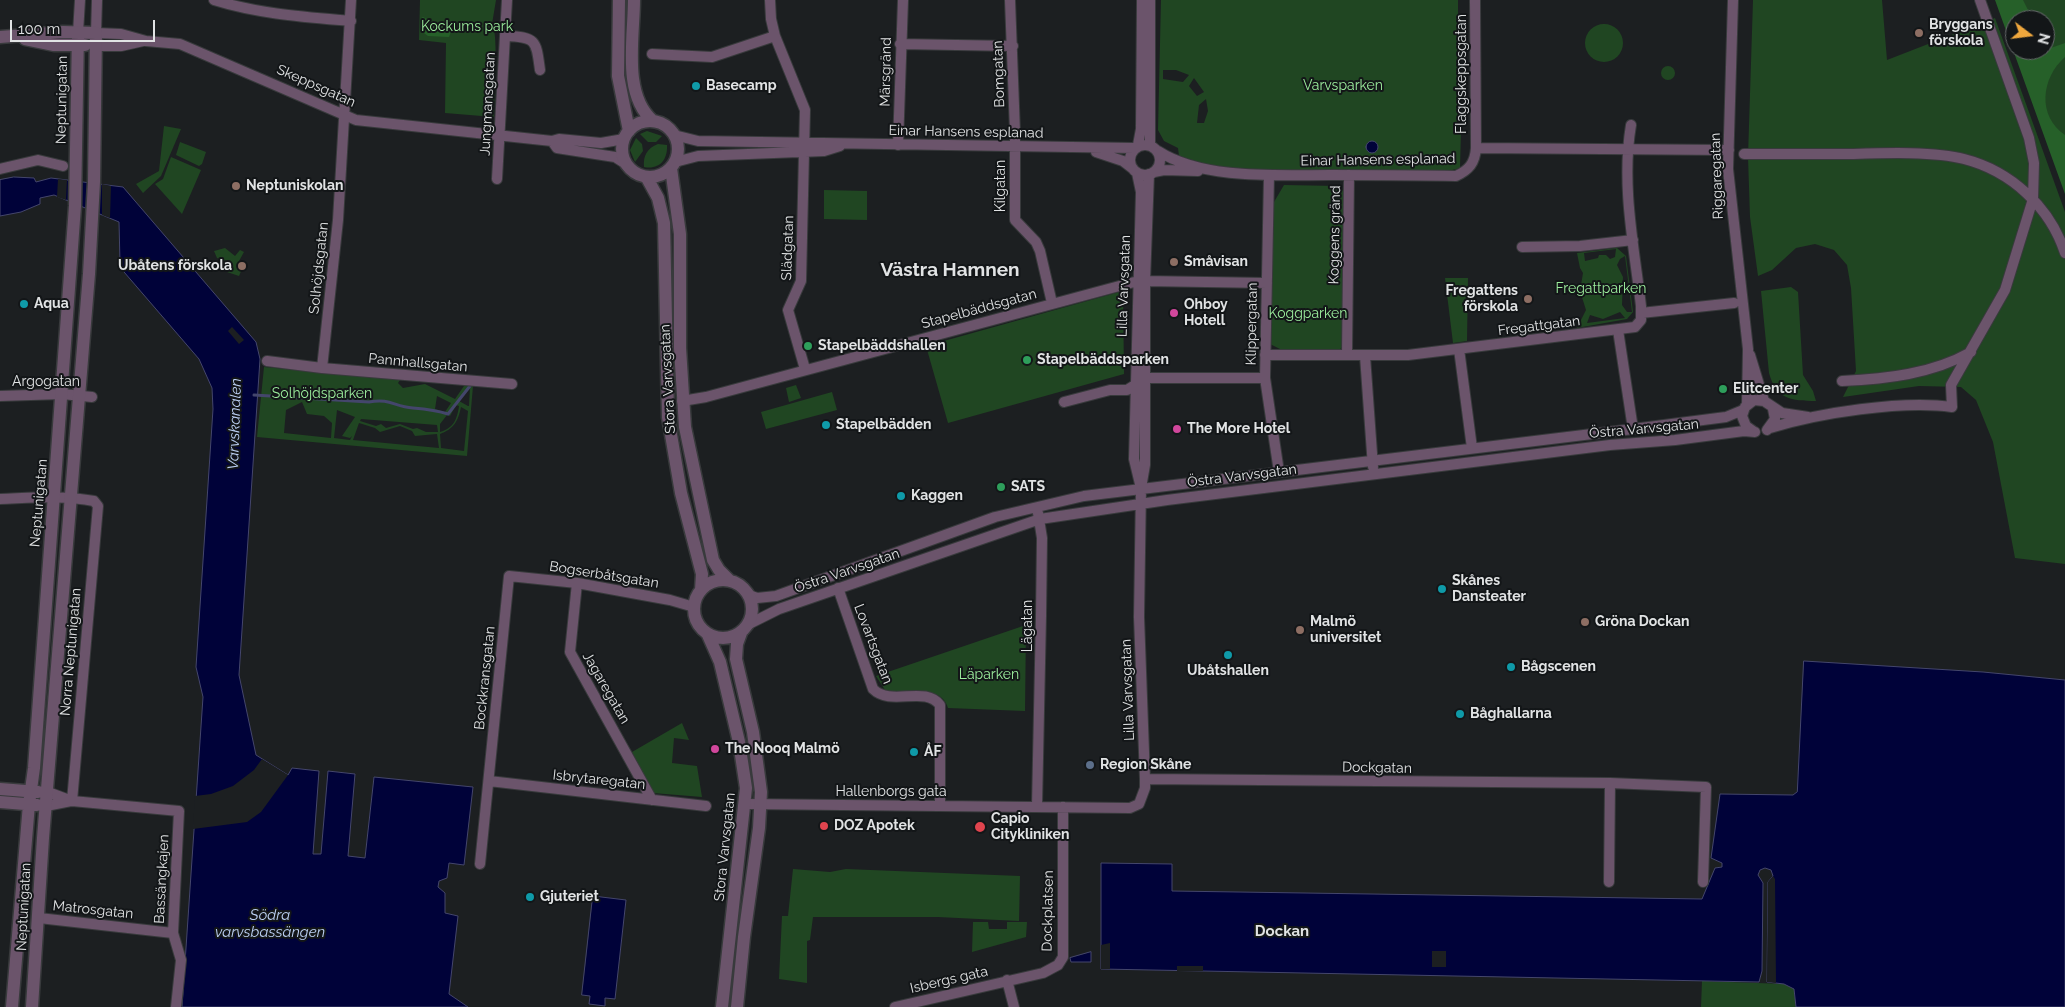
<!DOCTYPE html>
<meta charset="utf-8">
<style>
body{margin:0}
#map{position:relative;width:2065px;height:1007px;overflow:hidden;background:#1c1f21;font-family:Raleway,sans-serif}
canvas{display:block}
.north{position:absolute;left:2005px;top:10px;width:50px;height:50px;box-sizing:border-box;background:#131618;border:1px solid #65686a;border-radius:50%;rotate:105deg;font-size:14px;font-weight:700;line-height:20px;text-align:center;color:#e1e3e4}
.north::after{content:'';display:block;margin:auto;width:18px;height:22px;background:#efa73d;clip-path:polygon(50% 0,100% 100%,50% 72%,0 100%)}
.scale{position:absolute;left:10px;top:20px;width:145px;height:22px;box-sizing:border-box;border:2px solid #e1e3e4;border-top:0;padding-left:6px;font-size:15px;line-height:18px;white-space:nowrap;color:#e1e3e4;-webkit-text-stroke:4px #131618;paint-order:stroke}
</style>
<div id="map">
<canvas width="2065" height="1007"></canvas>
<div class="north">N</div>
<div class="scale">100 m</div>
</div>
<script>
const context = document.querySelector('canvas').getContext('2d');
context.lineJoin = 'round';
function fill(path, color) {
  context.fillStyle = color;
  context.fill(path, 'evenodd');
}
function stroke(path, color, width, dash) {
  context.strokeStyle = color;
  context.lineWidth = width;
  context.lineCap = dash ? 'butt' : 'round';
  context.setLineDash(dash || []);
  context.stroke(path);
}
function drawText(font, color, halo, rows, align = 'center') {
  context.font = font + ' Raleway,sans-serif';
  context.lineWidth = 4;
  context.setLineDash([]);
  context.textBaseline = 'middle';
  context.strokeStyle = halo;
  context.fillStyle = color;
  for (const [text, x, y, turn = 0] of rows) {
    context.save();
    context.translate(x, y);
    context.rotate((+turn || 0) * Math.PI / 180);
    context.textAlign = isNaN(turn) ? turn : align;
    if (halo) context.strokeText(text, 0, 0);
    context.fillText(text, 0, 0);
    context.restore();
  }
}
const green = new Path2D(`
 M 420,0 L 496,0 L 492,24 C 499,33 494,101 494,117 L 445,113 L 446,43 L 419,40 Z
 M 1161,0 L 1458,0 L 1458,117 L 1461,130 L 1460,168 L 1445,172 L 1238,170 L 1215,167 L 1179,156 L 1178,148 L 1164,141 L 1158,130 ZM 1163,70 L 1176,70 L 1189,75 L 1183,82 L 1163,79 ZM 1194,78 L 1204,92 L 1197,96 L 1189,86 ZM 1206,99 L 1208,111 L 1204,123 L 1197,123 L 1199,105 Z
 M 1753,0 L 1882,0 L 1887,60 L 1995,18 L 2065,212 L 2065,564 L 2015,558 L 1993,442 L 1976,400 L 1961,387 L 1919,386 L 1843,397 L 1856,371 L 1851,288 L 1847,265 L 1834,250 L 1815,244 L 1796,248 L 1772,270 L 1758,276 L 1750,217 L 1748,157 Z
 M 1998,0 L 2065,0 L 2065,181 L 2017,50 L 2045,50 L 2045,20 L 2015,20 Z
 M1585 43a19 19 0 1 1 38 0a19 19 0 1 1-38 0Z
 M1661 73a7 7 0 1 1 14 0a7 7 0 1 1-14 0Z
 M 164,126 L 181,129 L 161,176 L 143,193 L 136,184 L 159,171 Z
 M 647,131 L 662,136 L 656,142 L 648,142 L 640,134 Z
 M 636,138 L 642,144 L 643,151 L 635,162 L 630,150 Z
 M 180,142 L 206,152 L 202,164 L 199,166 L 176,155 Z
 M 658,144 L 667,145 C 668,160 659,170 644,167 C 643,156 647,148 658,144 Z
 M 171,157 L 201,170 L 182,214 L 155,184 L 163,179 Z
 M 1284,185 L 1337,186 L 1347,194 L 1345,343 L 1338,352 L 1282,350 L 1270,344 L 1274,202 Z
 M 824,190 L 867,191 L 867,220 L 824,219 Z
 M 225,248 L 235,256 L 240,250 L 244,252 L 239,261 L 242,269 L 239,276 L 227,272 L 229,265 L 226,261 L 217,258 L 214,251 Z
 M 1617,248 L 1626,256 L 1633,312 L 1627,319 L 1577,328 L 1586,310 L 1580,291 L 1583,273 L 1580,268 L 1577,253 ZM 1616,249 L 1615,257 L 1610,259 L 1606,255 L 1599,255 L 1598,258 L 1585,261 L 1584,253 ZM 1625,256 L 1632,312 L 1627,312 L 1622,305 L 1623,277 L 1617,265 L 1620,259 ZM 1620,312 L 1625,318 L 1587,323 L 1590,315 L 1603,319 Z
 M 1445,278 L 1468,278 L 1467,341 L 1453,343 Z
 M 1791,287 L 1798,292 L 1803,375 L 1813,391 L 1816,401 C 1791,401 1776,399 1769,373 L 1761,291 Z
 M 1123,291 L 1124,374 L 948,423 L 926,346 Z
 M 264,367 L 473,386 L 467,456 L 257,437 ZM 400,380 L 464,385 L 464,386 L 455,399 L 425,384 L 403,388 L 398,383 ZM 470,387 L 469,406 L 468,406 L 459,401 ZM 437,396 L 451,403 L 445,412 L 435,409 ZM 302,402 L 307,414 L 324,416 L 332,423 L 331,438 L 284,433 L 286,410 ZM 456,405 L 459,406 C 457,419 454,428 440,432 L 440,424 L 447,415 L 450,416 ZM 461,407 L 468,411 L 464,451 L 441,448 L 440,434 C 454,429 458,421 461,407 ZM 337,410 L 355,417 L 342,436 L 350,438 L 352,436 L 350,440 L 334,438 ZM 361,419 L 437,425 L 438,432 L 426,432 L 417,428 L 413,429 L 400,424 L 386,428 L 381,424 L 376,426 L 360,421 ZM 359,423 L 375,428 L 380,432 L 400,426 L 412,431 L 415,436 C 422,435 429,435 437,434 L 439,448 L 353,440 Z
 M 796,385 L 801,398 L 789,402 L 786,388 Z
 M 832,392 L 837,410 L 766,429 L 761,412 Z
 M 1026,625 L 1025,711 L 948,708 C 941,682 904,698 885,690 L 876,676 Z
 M 682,723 L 689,740 L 674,738 L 672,763 L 697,766 L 702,797 L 653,793 L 632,752 Z
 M 793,869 L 830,872 L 846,869 L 1020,876 L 1019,921 L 938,917 L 813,917 L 810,940 L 807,941 L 807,983 L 779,979 L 782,916 L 788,916 Z
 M 973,922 L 988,922 L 989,929 L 1007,929 L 1007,922 L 1027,922 L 1026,937 L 972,952 Z
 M 1702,981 L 1784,984 L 1794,989 L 1796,1007 L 1701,1007 Z`);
const forest = new Path2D(`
 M 1995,0 L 2023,0 L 2033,20 L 2015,20 L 2015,50 L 2045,50 L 2065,43 L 2065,57 C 2041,78 2037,116 2065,135 L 2065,194 Z
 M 423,17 L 437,24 L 442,21 L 454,24 L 449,37 L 428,36 L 420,30 L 420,19 Z`);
const water = new Path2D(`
 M1366 147a6 6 0 1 1 12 0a6 6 0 1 1-12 0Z
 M 14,177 L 34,178 L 36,182 L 51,178 L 123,187 L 256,342 L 260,359 L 239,675 L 256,755 L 288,775 L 292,768 L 319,771 L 313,854 L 321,854 L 328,771 L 355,774 L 348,856 L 365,858 L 374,777 L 473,787 L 464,865 L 449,863 L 447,878 L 439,881 L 438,887 L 445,893 L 445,913 L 458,916 L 449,994 L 468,1007 L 182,1007 L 203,697 L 196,667 L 213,409 L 212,388 L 199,359 L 118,265 L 120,263 L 119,222 L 54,195 L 40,198 L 40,204 L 21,212 L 0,216 L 0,180 Z
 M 1804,661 L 1983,672 L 2065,680 L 2065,1007 L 1796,1007 L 1794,989 L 1784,984 L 1767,982 L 1768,882 L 1773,876 L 1771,870 L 1765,868 L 1760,870 L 1758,875 L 1763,883 L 1762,971 L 1759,982 L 1101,969 L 1101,863 L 1172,864 L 1172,891 L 1702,899 L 1715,868 L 1722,867 L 1722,863 L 1711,858 L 1720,794 L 1793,795 L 1797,792 Z
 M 593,896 L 626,900 L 615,999 L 605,998 L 605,1006 L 589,1004 L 590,996 L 582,995 Z
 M 1091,952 L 1091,962 L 1071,962 L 1070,958 Z`);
const pier = new Path2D(`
 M 58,179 L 67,180 L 66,200 L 57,197 Z
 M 102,184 L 111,186 L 110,218 L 102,215 Z
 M 232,327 L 244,340 L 239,344 L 228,331 Z
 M 262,759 L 288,775 L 261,812 L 247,822 L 193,829 L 195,796 L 211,794 L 233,786 L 254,770 Z
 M 1773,876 L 1775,879 L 1776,983 L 1767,982 L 1768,882 Z
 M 1110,943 L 1110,969 L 1101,969 L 1101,945 Z
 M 1432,951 L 1446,951 L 1446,967 L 1432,967 Z
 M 1177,966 L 1203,966 L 1203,971 L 1177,971 Z`);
const stream = new Path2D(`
 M 254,395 L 369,402 C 391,398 394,407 413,408 C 425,409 436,410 448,414 L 470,386`);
const minor = new Path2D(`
 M 97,0 L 96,33 L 121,34 L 146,41 L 180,44 L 356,120 L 552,141 L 559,139 L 601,143 L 624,139
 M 214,0 C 259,14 305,17 351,21
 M 770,0 L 771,19 L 775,36 L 805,110 L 801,281 L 788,310 L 805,369
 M 1010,0 L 1015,132 L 1015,220 L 1036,242 L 1040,251 L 1052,303
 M 1150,0 L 1150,145
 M 1475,0 L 1476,148
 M 1733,0 L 1728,169 L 1748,349 L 1747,404
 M 78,33 L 80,0
 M 506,36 C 537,37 536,41 540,70
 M 900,44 L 1013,46
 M 96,46 L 121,46 L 143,41
 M 652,54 L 712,57 L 775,36
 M 674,135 L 698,141 L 1134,148
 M 552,141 L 557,148 L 615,157 L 626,164
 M1130 160a15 15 0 1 1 30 0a15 15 0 1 1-30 0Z
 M 898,145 L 903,0
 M 1138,145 L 1141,129 L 1142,0
 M 1158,151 C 1203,180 1277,175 1330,175 C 1372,175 1414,175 1456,176 C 1469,170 1475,163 1476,148 L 1729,150
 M 1096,152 L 1123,161 L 1132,168
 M 1744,154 C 1779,154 1815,154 1850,154 C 1882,153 1935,151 1964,159 C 2011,171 2050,207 2065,253
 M 675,162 L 698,156 L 824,151 L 840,146
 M 0,169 L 38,160 L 63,166
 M 1154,172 L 1164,170 L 1198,171
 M 1137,173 L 1141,192 L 1134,459 L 1141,488 L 1145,465 L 1145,281 L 1149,174
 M 1269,175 L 1265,378 L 1279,472
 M 497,179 L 507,0
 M 1522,247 L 1580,246 L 1633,240
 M 1145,281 L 1267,283
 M 1641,313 L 1734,303
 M 1618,330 L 1633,429
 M 1459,349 L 1472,448
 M 1265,355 L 1408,355 L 1635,327 L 1641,320 L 1641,306 C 1634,246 1621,185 1631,125
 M 1347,355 L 1349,175
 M 1750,355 L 1764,401
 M 1365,356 L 1373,467
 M 267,361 L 322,368 L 338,220 L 351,0
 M 322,368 L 512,384
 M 1842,381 C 1886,379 1932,374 1971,352
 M 0,396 L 62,394 L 92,397
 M 682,401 L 706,397 L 1138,281
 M 1064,402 L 1110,390 L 1127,390 L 1146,378 L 1265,378
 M 1770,428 C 1818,413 1902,400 1952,407 L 1951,385 L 2005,290 L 2033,199 L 2034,163 L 2029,138 L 1980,0
 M 1767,430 L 1775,419 L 1773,409
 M 1753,431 L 1746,426 L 1742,416 L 1745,407 L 1754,400 L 1764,401 L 1782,413 L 1808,417
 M 0,499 C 31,498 63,495 94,501 L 98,506 L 72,801
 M 577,583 L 570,652 L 652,800
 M 838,588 L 873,689 C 891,707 925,685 940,705 L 940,806
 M 749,595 L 757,598 L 776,596 L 995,517 L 1084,496 L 1633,429 L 1726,417 L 1743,410
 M 749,624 L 779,609 L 1040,519 L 1167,500 L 1610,445 L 1675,440 L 1744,431 L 1755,432
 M 1145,779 L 1610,783 L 1609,882
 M 489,781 L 706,806
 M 1610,783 L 1706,787 L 1703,882
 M 48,792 L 72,801 L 179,811 L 173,933 L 181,960 L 176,1007
 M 746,804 L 1130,808 L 1139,804 L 1145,788 L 1145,779 L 1139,617 L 1141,488
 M 46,806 L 71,801
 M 1037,806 L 1041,616 L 1042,538 L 1038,513
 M 480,864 L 509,576 L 577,583 L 670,600 L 694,607
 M 39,918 L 173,933
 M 1007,980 L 1014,1007
 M 895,1007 L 1043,973 L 1058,965 L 1063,957 L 1063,807`);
const tertiary = new Path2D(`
 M 619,0 L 618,76 L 629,131
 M 634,0 C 634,37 622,95 653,121
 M 0,37 L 63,32 L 96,33 L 94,182 L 89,274 L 43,838 L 32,1007
 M 25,39 L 54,45 L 85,45
 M622 149a28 28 0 1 1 56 0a28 28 0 1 1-56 0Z
 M 671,168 L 680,234 L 680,348 L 685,427 L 713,560 L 719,570 L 729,580
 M 647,178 L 658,198 L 664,223 L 668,417 L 681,493 L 702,574 L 701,590
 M694 609a29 29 0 1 1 58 0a29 29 0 1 1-58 0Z
 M 708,635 L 720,662 L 739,742 L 746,788 L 722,1007
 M 0,789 L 38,792
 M 0,802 L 37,805
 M 12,1007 L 29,804 L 34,768 L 75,206 L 78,33
 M 737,1007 L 744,937 L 759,828 L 761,792 L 753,732 L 736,659 L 737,644 L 741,633`);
const markers = [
 [1919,33,5,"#8d6e63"],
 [696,86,5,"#0f9aa8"],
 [236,186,5,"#8d6e63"],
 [1174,262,5,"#8d6e63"],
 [242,266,5,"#8d6e63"],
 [1528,299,5,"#8d6e63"],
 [24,304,5,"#0f9aa8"],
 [1174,313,5,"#d1479c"],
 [808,346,5,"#2e9e5b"],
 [1027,360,5,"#2e9e5b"],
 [1723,389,5,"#2e9e5b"],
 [826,425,5,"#0f9aa8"],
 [1177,429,5,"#d1479c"],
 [1001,487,5,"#2e9e5b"],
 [901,496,5,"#0f9aa8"],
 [1442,589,5,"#0f9aa8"],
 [1585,622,5,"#8d6e63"],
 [1300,630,5,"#8d6e63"],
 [1228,655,5,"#0f9aa8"],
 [1511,667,5,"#0f9aa8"],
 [1460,714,5,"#0f9aa8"],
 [715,749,5,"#d1479c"],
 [914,752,5,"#0f9aa8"],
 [1090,765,5,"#5c6f8a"],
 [824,826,5,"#e0444e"],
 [980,827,6,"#e0444e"],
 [530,897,5,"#0f9aa8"]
];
const poiNames = [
 ["Bryggans",1929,25],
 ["förskola",1929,41],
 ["Basecamp",706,86],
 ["Neptuniskolan",246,186],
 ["Småvisan",1184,262],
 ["Ubåtens förskola",232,266,"right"],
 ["Fregattens",1518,291,"right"],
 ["förskola",1518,307,"right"],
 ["Aqua",34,304],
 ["Ohboy",1184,305],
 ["Hotell",1184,321],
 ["Stapelbäddshallen",818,346],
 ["Stapelbäddsparken",1037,360],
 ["Elitcenter",1733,389],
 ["Stapelbädden",836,425],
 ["The More Hotel",1187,429],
 ["SATS",1011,487],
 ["Kaggen",911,496],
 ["Skånes",1452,581],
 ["Dansteater",1452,597],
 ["Malmö",1310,622],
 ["universitet",1310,638],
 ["Gröna Dockan",1595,622],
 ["Bågscenen",1521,667],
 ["Ubåtshallen",1228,671,"center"],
 ["Båghallarna",1470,714],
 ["The Nooq Malmö",725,749],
 ["ÅF",924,752],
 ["Region Skåne",1100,765],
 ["Capio",991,819],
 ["Citykliniken",991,835],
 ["DOZ Apotek",834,826],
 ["Gjuteriet",540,897]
];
const parkNames = [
 ["Kockums park",467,27],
 ["Varvsparken",1343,86],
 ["Fregattparken",1601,289],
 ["Koggparken",1308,314],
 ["Solhöjdsparken",322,394],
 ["Läparken",989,675]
];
const streetNames = [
 ["Märsgränd",886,72,-89],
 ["Bomgatan",999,74,-92],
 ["Flaggskeppsgatan",1462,74,-90],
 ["Skeppsgatan",316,86,24],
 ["Neptunigatan",62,100,-89],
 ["Jungmansgatan",488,104,-87],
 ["Einar Hansens esplanad",966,132,1],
 ["Einar Hansens esplanad",1378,160,-1],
 ["Riggaregatan",1717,176,-92],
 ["Kilgatan",1001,186,-90],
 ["Koggens gränd",1335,235,-89],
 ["Slädgatan",788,248,-88],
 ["Solhöjdsgatan",319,268,-84],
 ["Lilla Varvsgatan",1124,286,-88],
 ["Stapelbäddsgatan",979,309,-15],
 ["Klippergatan",1252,324,-89],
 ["Fregattgatan",1539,326,-7],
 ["Pannhallsgatan",418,363,5],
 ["Stora Varvsgatan",668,379,-93],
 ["Argogatan",46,382],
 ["Östra Varvsgatan",1644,429,-5],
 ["Östra Varvsgatan",1242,476,-7],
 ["Neptunigatan",39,503,-85],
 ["Östra Varvsgatan",847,571,-19],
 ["Bogserbåtsgatan",604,575,9],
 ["Lägatan",1028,626,-90],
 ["Lovartsgatan",873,644,69],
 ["Norra Neptunigatan",71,652,-85],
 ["Bockkransgatan",485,678,-84],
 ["Jagaregatan",606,688,60],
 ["Lilla Varvsgatan",1128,690,-92],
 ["Dockgatan",1377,768,1],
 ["Isbrytaregatan",599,780,6],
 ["Hallenborgs gata",891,792],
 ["Stora Varvsgatan",725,847,-84],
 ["Bassängkajen",162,879,-87],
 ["Neptunigatan",24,907,-87],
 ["Matrosgatan",93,910,6],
 ["Dockplatsen",1048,911,-89],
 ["Isbergs gata",949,980,-13]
];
const waterNames = [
 ["Varvskanalen",235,424,-88],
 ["Södra",270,915],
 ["varvsbassängen",270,932]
];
const neighbourhoodNames = [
 ["Dockan",1282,931]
];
const districtNames = [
 ["Västra Hamnen",950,270]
];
fill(green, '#204622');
fill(forest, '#266029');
fill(water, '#000239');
stroke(water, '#44466c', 1);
fill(pier, '#1c1f21');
stroke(stream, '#44466c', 3);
stroke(minor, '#383a3c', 12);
stroke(tertiary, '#383a3c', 15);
stroke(minor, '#6b546b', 10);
stroke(tertiary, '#6b546b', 12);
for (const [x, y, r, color] of markers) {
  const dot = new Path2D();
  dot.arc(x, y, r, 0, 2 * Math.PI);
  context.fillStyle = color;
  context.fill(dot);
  stroke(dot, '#131618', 2);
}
drawText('bold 14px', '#e1e3e4', '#131618', poiNames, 'left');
drawText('14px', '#9cee9d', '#131618', parkNames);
drawText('14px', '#e1e3e4', '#131618', streetNames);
drawText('italic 15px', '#bdd1f5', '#131618', waterNames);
drawText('bold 15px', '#e1e3e4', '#131618', neighbourhoodNames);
drawText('bold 19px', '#e1e3e4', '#131618', districtNames);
</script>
